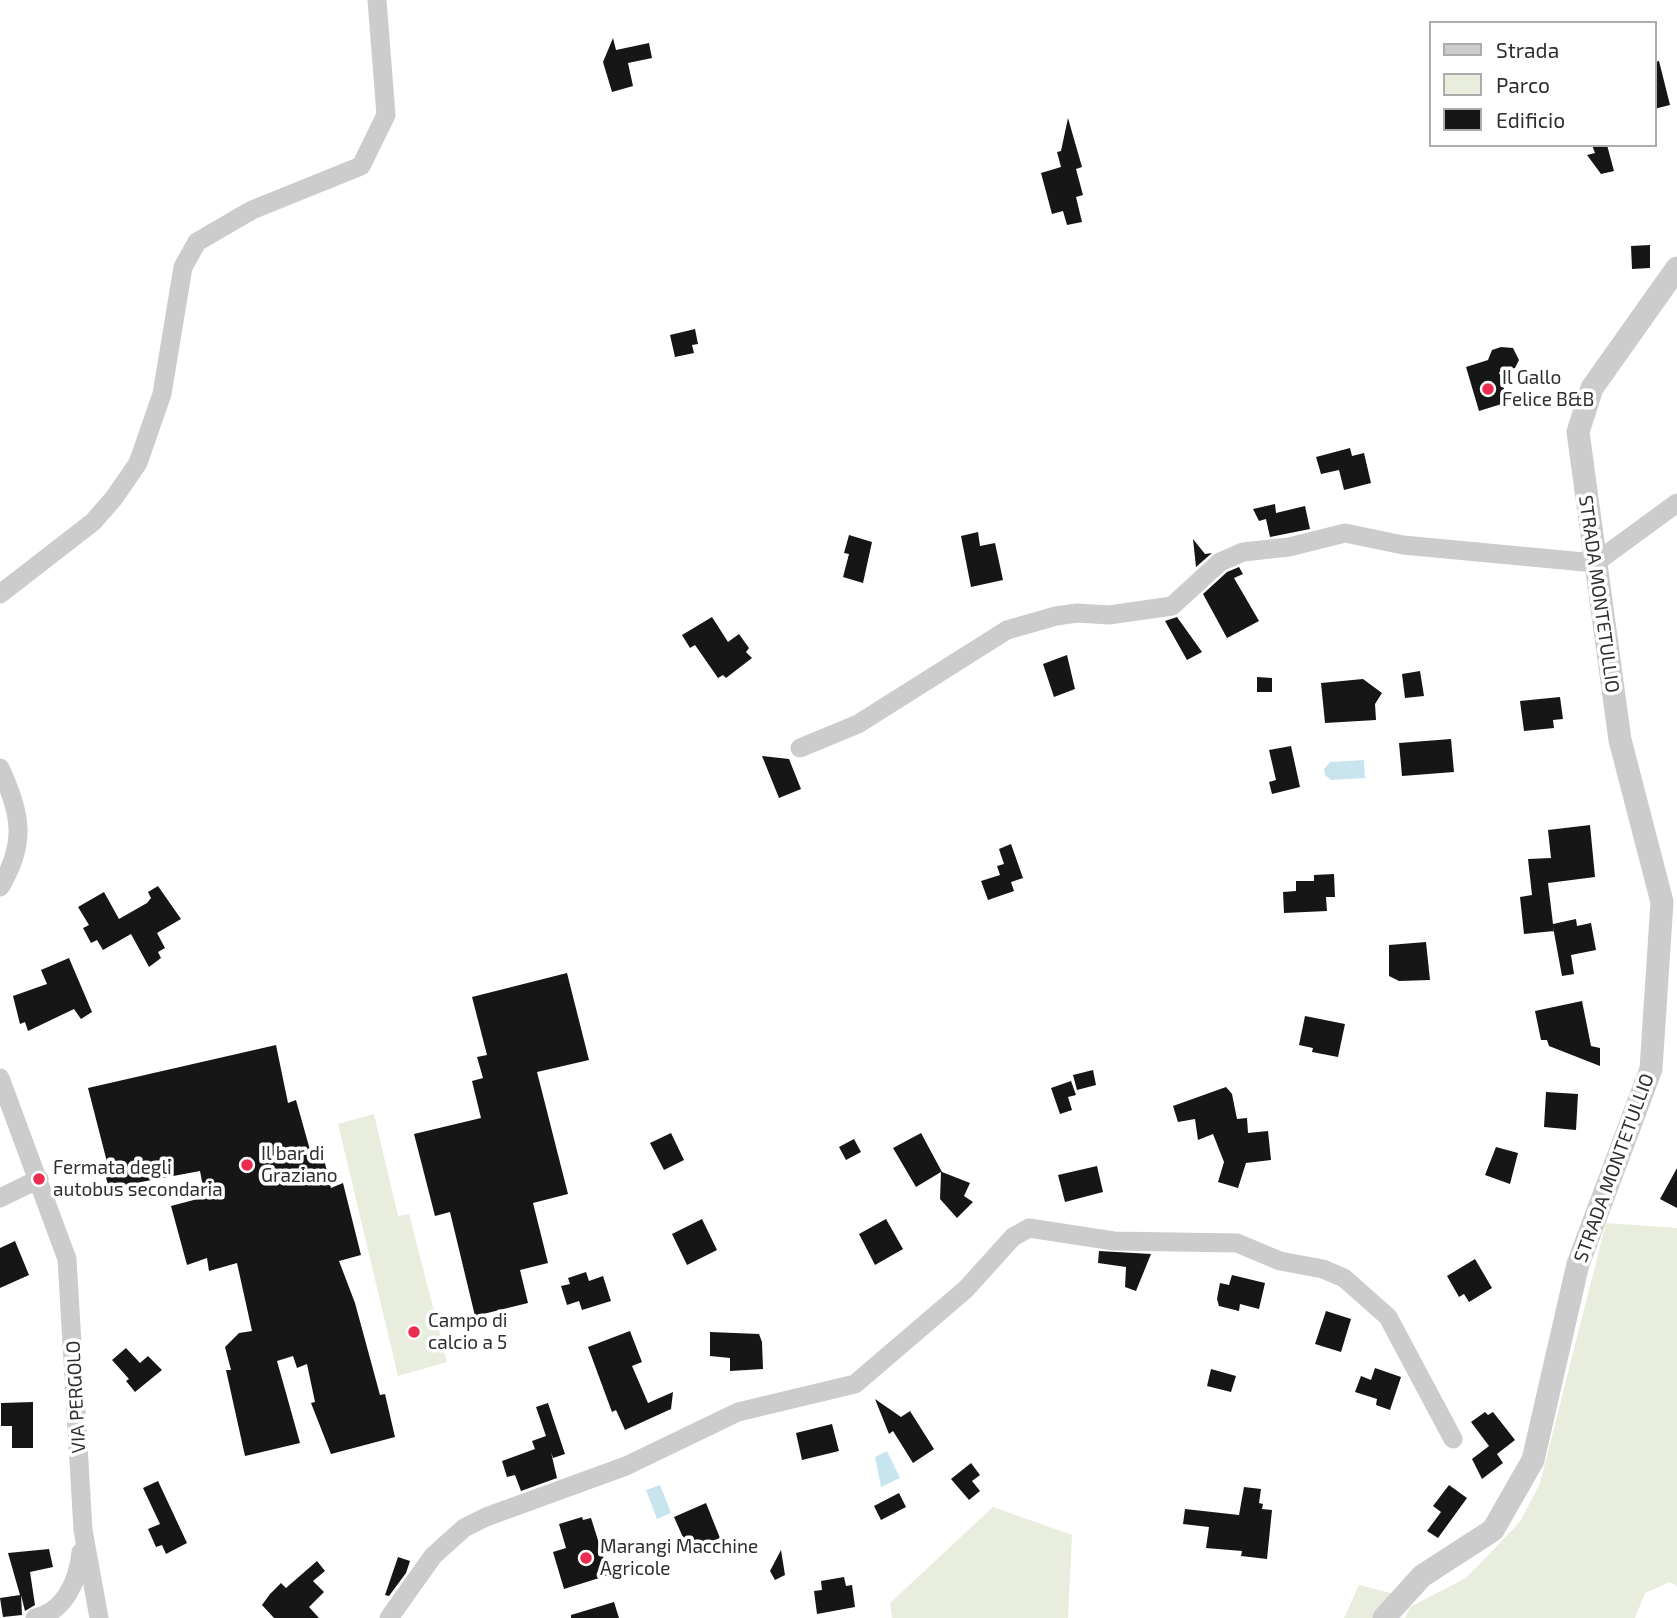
<!DOCTYPE html>
<style>
body{margin:0}
#map{position:relative;width:1677px;height:1618px;overflow:hidden;background:#fff;font-family:"Exo 2",sans-serif}
canvas{display:block}
.legend{position:absolute;left:1429px;top:21px;width:228px;height:126px;box-sizing:border-box;background:#fff;border:2px solid #acacac;margin:0;padding:9px 12px;list-style:none;font-size:21px;color:#2f2f2f}
.legend li{display:flex;align-items:center;gap:14px;height:35px}
.legend b{width:35px;border:2px solid #acacac}
</style>
<div id="map">
<canvas width="1677" height="1618"></canvas>
<ul class="legend">
<li><b style="height:9px;background:#ccc"></b>Strada</li>
<li><b style="height:19px;background:#e8eddd"></b>Parco</li>
<li><b style="height:19px;background:#161616"></b>Edificio</li>
</ul>
</div>
<script>
const context = document.querySelector('canvas').getContext('2d');
context.lineJoin = 'round';
function fill(path, color) {
  context.fillStyle = color;
  context.fill(path, 'evenodd');
}
function stroke(path, color, width, dash) {
  context.strokeStyle = color;
  context.lineWidth = width;
  context.lineCap = dash ? 'butt' : 'round';
  context.setLineDash(dash || []);
  context.stroke(path);
}
function drawText(font, color, halo, rows, align = 'center') {
  context.font = font + ' "Exo 2",sans-serif';
  context.lineWidth = 7;
  context.setLineDash([]);
  context.textBaseline = 'middle';
  context.strokeStyle = halo;
  context.fillStyle = color;
  for (const [text, x, y, turn = 0] of rows) {
    context.save();
    context.translate(x, y);
    context.rotate((+turn || 0) * Math.PI / 180);
    context.textAlign = isNaN(turn) ? turn : align;
    if (halo) context.strokeText(text, 0, 0);
    context.fillText(text, 0, 0);
    context.restore();
  }
}
const green = new Path2D(`
 M 374,1114 L 398,1216 L 409,1214 L 447,1362 L 398,1376 L 338,1124 Z
 M 1606,1223 L 1677,1228 L 1677,1586 L 1670,1582 L 1645,1593 L 1635,1618 L 1405,1618 L 1410,1607 L 1466,1578 L 1520,1522 L 1540,1483 Z
 M 993,1507 L 1072,1535 L 1068,1618 L 892,1618 L 890,1603 Z
 M 1359,1585 L 1398,1595 L 1382,1618 L 1344,1618 Z`);
const water = new Path2D(`
 M 1364,760 L 1365,778 L 1331,780 L 1325,775 L 1324,769 L 1330,762 Z
 M 887,1451 L 900,1478 L 881,1487 L 875,1457 Z
 M 660,1485 L 671,1513 L 657,1519 L 646,1490 Z`);
const building = new Path2D(`
 M 613,38 L 616,50 L 649,43 L 652,58 L 628,63 L 633,86 L 612,92 L 603,62 Z
 M 1659,61 L 1670,105 L 1654,109 L 1654,62 Z
 M 1068,118 L 1082,167 L 1076,169 L 1083,195 L 1076,197 L 1082,222 L 1067,225 L 1063,211 L 1052,214 L 1041,173 L 1061,167 L 1057,152 L 1061,151 Z
 M 1592,145 L 1607,145 L 1614,171 L 1601,174 L 1587,155 L 1595,153 Z
 M 1650,245 L 1650,268 L 1632,269 L 1631,246 Z
 M 695,329 L 698,344 L 692,345 L 694,353 L 675,357 L 670,335 Z
 M 1501,347 L 1513,348 L 1519,360 L 1515,368 L 1499,372 L 1508,402 L 1479,411 L 1466,367 L 1488,360 L 1492,350 Z
 M 1350,448 L 1352,456 L 1364,453 L 1371,483 L 1344,490 L 1339,470 L 1321,474 L 1316,457 Z
 M 1275,504 L 1276,513 L 1305,506 L 1310,529 L 1270,537 L 1266,519 L 1259,521 L 1253,509 Z
 M 978,532 L 980,546 L 995,543 L 1003,580 L 971,587 L 961,536 Z
 M 849,535 L 872,542 L 863,583 L 843,577 L 849,554 L 844,553 Z
 M 1193,539 L 1205,554 L 1212,553 L 1196,567 Z
 M 1239,567 L 1243,574 L 1234,578 L 1259,621 L 1227,638 L 1203,594 L 1227,572 Z
 M 712,617 L 728,642 L 739,634 L 749,648 L 746,652 L 752,658 L 726,678 L 723,675 L 718,678 L 695,645 L 690,648 L 682,635 Z
 M 1177,617 L 1202,652 L 1187,660 L 1165,621 Z
 M 1067,655 L 1075,689 L 1054,697 L 1043,664 Z
 M 1420,671 L 1424,696 L 1405,698 L 1402,674 Z
 M 1257,677 L 1272,678 L 1272,692 L 1257,692 Z
 M 1363,679 L 1382,693 L 1375,704 L 1376,720 L 1325,723 L 1321,683 Z
 M 1560,697 L 1563,719 L 1553,720 L 1554,728 L 1524,731 L 1520,701 Z
 M 1451,739 L 1454,772 L 1402,776 L 1399,743 Z
 M 1291,746 L 1300,787 L 1272,794 L 1269,782 L 1276,780 L 1269,750 Z
 M 762,756 L 789,759 L 801,789 L 779,798 Z
 M 1590,825 L 1595,877 L 1548,883 L 1553,924 L 1576,919 L 1577,926 L 1591,923 L 1596,950 L 1571,955 L 1574,974 L 1562,976 L 1553,927 L 1554,931 L 1524,934 L 1520,897 L 1532,895 L 1528,859 L 1551,858 L 1548,830 Z
 M 1011,844 L 1023,878 L 1011,882 L 1014,891 L 988,900 L 981,881 L 1000,875 L 997,866 L 1004,864 L 999,849 Z
 M 1334,874 L 1335,897 L 1326,897 L 1327,911 L 1284,913 L 1283,892 L 1296,891 L 1296,881 L 1314,881 L 1314,875 Z
 M 158,886 L 181,919 L 157,933 L 165,948 L 158,952 L 161,958 L 149,967 L 131,934 L 103,950 L 97,940 L 91,943 L 83,928 L 89,925 L 78,907 L 104,892 L 119,919 L 147,903 L 151,898 L 148,892 Z
 M 1426,942 L 1430,980 L 1399,981 L 1389,976 L 1389,945 Z
 M 69,958 L 92,1012 L 81,1019 L 74,1009 L 28,1031 L 25,1022 L 20,1024 L 13,996 L 47,984 L 41,970 Z
 M 567,973 L 589,1060 L 537,1072 L 568,1194 L 533,1203 L 548,1263 L 520,1270 L 528,1303 L 475,1316 L 450,1212 L 435,1216 L 414,1134 L 481,1118 L 472,1081 L 483,1078 L 477,1057 L 487,1055 L 472,997 Z
 M 1582,1001 L 1591,1046 L 1600,1048 L 1600,1066 L 1549,1046 L 1547,1040 L 1541,1040 L 1535,1011 Z
 M 1305,1016 L 1345,1024 L 1338,1057 L 1312,1052 L 1313,1048 L 1299,1045 Z
 M 276,1045 L 288,1103 L 296,1100 L 310,1150 L 321,1147 L 331,1188 L 343,1183 L 361,1255 L 339,1261 L 355,1303 L 380,1395 L 385,1394 L 395,1437 L 331,1454 L 311,1403 L 315,1402 L 307,1364 L 297,1368 L 293,1356 L 277,1361 L 300,1443 L 245,1456 L 226,1370 L 231,1370 L 225,1347 L 239,1333 L 252,1331 L 237,1263 L 209,1271 L 207,1258 L 187,1265 L 171,1206 L 205,1197 L 200,1171 L 109,1188 L 102,1164 L 107,1162 L 88,1088 Z
 M 1093,1070 L 1096,1085 L 1077,1090 L 1073,1075 Z
 M 1071,1081 L 1076,1095 L 1068,1097 L 1072,1110 L 1060,1114 L 1051,1088 Z
 M 1226,1087 L 1232,1094 L 1237,1119 L 1247,1118 L 1248,1133 L 1268,1131 L 1271,1160 L 1246,1163 L 1238,1188 L 1218,1182 L 1224,1162 L 1213,1134 L 1198,1140 L 1195,1119 L 1178,1122 L 1173,1106 Z
 M 1546,1092 L 1578,1094 L 1576,1130 L 1544,1127 Z
 M 671,1133 L 684,1160 L 664,1170 L 650,1143 Z
 M 921,1133 L 942,1172 L 970,1183 L 964,1196 L 973,1202 L 957,1218 L 940,1199 L 941,1172 L 916,1187 L 893,1148 Z
 M 854,1139 L 861,1152 L 846,1160 L 839,1147 Z
 M 1496,1147 L 1518,1153 L 1510,1184 L 1485,1175 Z
 M 1097,1166 L 1103,1192 L 1065,1202 L 1058,1175 Z
 M 1677,1168 L 1677,1208 L 1660,1199 Z
 M 702,1219 L 717,1250 L 687,1265 L 672,1234 Z
 M 886,1219 L 903,1249 L 875,1265 L 859,1234 Z
 M 15,1241 L 29,1275 L 0,1288 L 0,1248 Z
 M 1099,1251 L 1151,1254 L 1136,1291 L 1125,1287 L 1126,1267 L 1098,1263 Z
 M 1475,1259 L 1492,1288 L 1469,1302 L 1464,1294 L 1459,1297 L 1447,1276 Z
 M 586,1272 L 589,1281 L 603,1276 L 611,1301 L 582,1310 L 579,1301 L 567,1305 L 561,1286 L 570,1284 L 568,1278 Z
 M 1232,1275 L 1265,1283 L 1259,1309 L 1240,1304 L 1239,1311 L 1219,1306 L 1217,1299 L 1220,1283 L 1229,1285 Z
 M 1326,1311 L 1351,1319 L 1341,1352 L 1315,1344 Z
 M 630,1331 L 642,1362 L 632,1366 L 648,1403 L 673,1392 L 671,1409 L 625,1430 L 616,1410 L 612,1412 L 588,1347 Z
 M 710,1332 L 759,1334 L 762,1342 L 763,1369 L 730,1371 L 730,1358 L 710,1356 Z
 M 126,1348 L 140,1363 L 148,1356 L 162,1370 L 135,1392 L 126,1381 L 129,1379 L 112,1360 Z
 M 1375,1368 L 1401,1377 L 1390,1410 L 1376,1405 L 1377,1399 L 1355,1392 L 1361,1376 L 1371,1380 Z
 M 1211,1369 L 1236,1376 L 1231,1392 L 1207,1386 Z
 M 875,1399 L 901,1417 L 910,1411 L 934,1449 L 913,1463 L 893,1431 L 889,1434 Z
 M 33,1402 L 33,1448 L 12,1448 L 12,1426 L 1,1426 L 1,1403 Z
 M 548,1403 L 565,1454 L 553,1458 L 551,1452 L 557,1478 L 521,1491 L 515,1475 L 507,1477 L 502,1461 L 535,1449 L 532,1441 L 546,1436 L 536,1407 Z
 M 1485,1412 L 1488,1415 L 1493,1412 L 1515,1440 L 1497,1454 L 1503,1463 L 1482,1479 L 1472,1459 L 1489,1446 L 1471,1422 Z
 M 832,1424 L 839,1451 L 802,1460 L 796,1433 Z
 M 971,1463 L 980,1475 L 972,1481 L 980,1491 L 969,1500 L 951,1479 Z
 M 158,1481 L 187,1543 L 166,1554 L 162,1545 L 156,1547 L 148,1529 L 160,1524 L 143,1488 Z
 M 1449,1485 L 1467,1498 L 1438,1538 L 1427,1531 L 1441,1512 L 1433,1506 Z
 M 1244,1487 L 1261,1489 L 1259,1503 L 1263,1504 L 1262,1509 L 1272,1510 L 1267,1559 L 1241,1556 L 1242,1551 L 1206,1548 L 1209,1527 L 1183,1524 L 1185,1509 L 1239,1515 Z
 M 899,1493 L 906,1507 L 881,1520 L 874,1506 Z
 M 706,1503 L 720,1538 L 689,1551 L 674,1517 Z
 M 582,1517 L 583,1520 L 591,1518 L 609,1575 L 564,1589 L 553,1552 L 566,1548 L 559,1524 Z
 M 49,1549 L 53,1567 L 30,1572 L 35,1605 L 25,1611 L 21,1595 L 22,1615 L 3,1617 L 0,1598 L 20,1595 L 8,1553 Z
 M 781,1550 L 785,1575 L 775,1580 L 770,1571 Z
 M 398,1557 L 410,1561 L 406,1573 L 389,1596 L 385,1595 Z
 M 317,1561 L 325,1571 L 313,1581 L 324,1592 L 309,1607 L 319,1618 L 274,1618 L 262,1605 L 270,1594 L 281,1583 L 286,1588 Z
 M 844,1577 L 846,1586 L 852,1585 L 855,1607 L 817,1614 L 814,1591 L 822,1590 L 821,1581 Z
 M 614,1602 L 619,1618 L 571,1618 L 571,1615 Z`);
const minor = new Path2D(`
 M 0,594 L 93,522 L 114,498 L 138,463 L 162,394 L 183,267 L 197,242 L 252,210 L 361,166 L 386,115 L 377,0
 M 800,748 L 858,724 L 1007,630 L 1056,616 L 1077,613 L 1109,615 L 1172,606 L 1220,562 L 1243,552 L 1289,547 L 1345,533 L 1403,545 L 1595,563 L 1677,503
 M 0,768 C 21,813 27,843 0,887
 M 0,1078 L 67,1259 L 83,1530 L 99,1618
 M 0,1198 L 39,1179
 M 35,1618 C 65,1611 78,1581 81,1552
 M 389,1618 L 433,1556 L 464,1528 L 486,1517 L 626,1466 L 738,1412 L 855,1384 L 966,1289 L 1013,1237 L 1029,1228 L 1114,1241 L 1237,1243 L 1280,1261 L 1323,1269 L 1344,1278 L 1388,1317 L 1453,1439`);
const tertiary = new Path2D(`
 M 1384,1618 L 1422,1576 L 1493,1530 L 1533,1460 L 1578,1264 L 1651,1069 L 1662,902 L 1620,740 L 1578,432 L 1592,388 L 1677,268`);
const markers = [
 [1488,389,7,"#ec2b51"],
 [247,1165,7,"#ec2b51"],
 [39,1179,7,"#ec2b51"],
 [414,1332,7,"#ec2b51"],
 [586,1558,7,"#ec2b51"]
];
const poiNames = [
 ["Il Gallo",1502,378],
 ["Felice B&B",1502,400],
 ["Il bar di",261,1154],
 ["Graziano",261,1176],
 ["Fermata degli",53,1168],
 ["autobus secondaria",53,1190],
 ["Campo di",428,1321],
 ["calcio a 5",428,1343],
 ["Marangi Macchine",600,1547],
 ["Agricole",600,1569]
];
const streetNames = [
 ["STRADA MONTETULLIO",1599,594,82],
 ["STRADA MONTETULLIO",1614,1168,-70],
 ["VIA PERGOLO",76,1397,-93]
];
fill(green, '#e8eddd');
fill(water, '#c8e4ee');
fill(building, '#161616');
stroke(minor, '#ccc', 19);
stroke(tertiary, '#ccc', 23);
for (const [x, y, r, color] of markers) {
  const dot = new Path2D();
  dot.arc(x, y, r, 0, 2 * Math.PI);
  context.fillStyle = color;
  context.fill(dot);
  stroke(dot, '#fff', 2.5);
}
drawText('19px', '#2f2f2f', '#fff', poiNames, 'left');
drawText('19px', '#2f2f2f', '#fff', streetNames);
</script>
